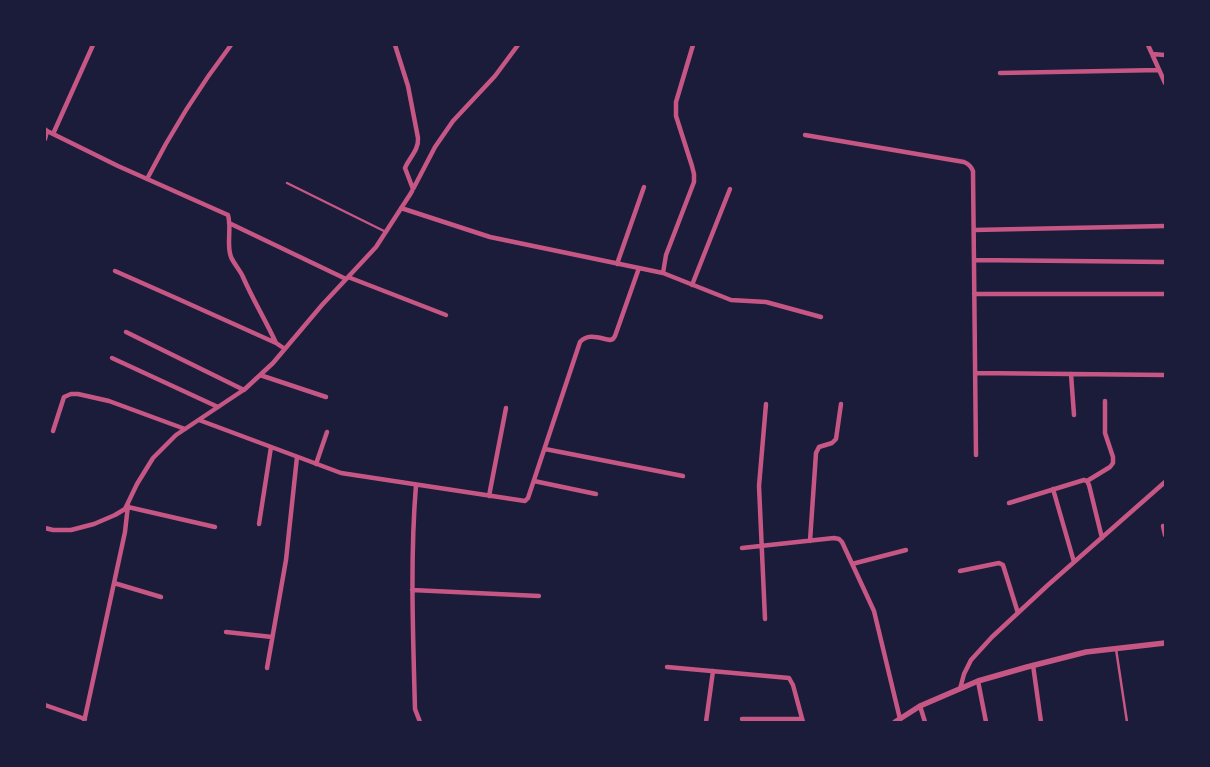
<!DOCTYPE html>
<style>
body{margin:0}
#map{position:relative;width:1210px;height:767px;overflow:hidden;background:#1b1b3a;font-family:Montserrat,sans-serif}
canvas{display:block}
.frame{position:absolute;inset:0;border:46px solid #1b1b3a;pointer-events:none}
</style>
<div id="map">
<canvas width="1210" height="767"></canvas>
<div class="frame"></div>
</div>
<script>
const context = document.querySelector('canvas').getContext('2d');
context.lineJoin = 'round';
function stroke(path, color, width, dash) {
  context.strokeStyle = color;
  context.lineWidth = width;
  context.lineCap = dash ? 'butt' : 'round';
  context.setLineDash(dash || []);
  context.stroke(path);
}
const service = new Path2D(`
 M 287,183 L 386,232
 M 1116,649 L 1127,722`);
const minor = new Path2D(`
 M 395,45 L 408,86 L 418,138 C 419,150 409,158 405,168 L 413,189
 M 1148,45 L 1165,83
 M 1152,54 L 1165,55
 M 1000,73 L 1159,70
 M 47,131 L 118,166 L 228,215 C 232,229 226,244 231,257 C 234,264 240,270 243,277 C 253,300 266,321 276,343
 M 53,134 L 93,45
 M 805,135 L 964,162 C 969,164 971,166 973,171 L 976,455
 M 45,139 L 47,131 L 46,130
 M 147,179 C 171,132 199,87 231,45
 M 401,208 L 490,237 L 663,273 L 731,300 L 766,302 L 821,317
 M 229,223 L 346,279
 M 974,230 L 1165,226
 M 974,260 L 1165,262
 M 617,264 L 644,187
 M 115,271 L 176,298 L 276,343 L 285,349
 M 663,273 L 666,255 L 694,182 L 694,174 L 692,166 L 676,116 L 676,102 L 693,45
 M 348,277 L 446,315
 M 692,285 L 730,189
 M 974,294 L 1165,294
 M 126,332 L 244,390
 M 112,358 L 218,407
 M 975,373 L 1165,375
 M 1071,374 L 1074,415
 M 260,375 L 326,397
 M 199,420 L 341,473 L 525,501 L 528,498 L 580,342 C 588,333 599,338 610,340 L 613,339 L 615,336 L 639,268
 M 53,431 L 64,397 L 71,394 L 78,394 L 109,401 L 185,429
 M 545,449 L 683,476
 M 316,464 L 327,432
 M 534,481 L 596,494
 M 1087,481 L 1110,467 L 1113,463 L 1113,457 L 1105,433 L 1105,401
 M 416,485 C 410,559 413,634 415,709 L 420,722
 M 1053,489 L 1074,562
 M 489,496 L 506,408
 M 1009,503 L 1084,480 L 1087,481 L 1089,485 L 1102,538
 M 128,507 L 215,527
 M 259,524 L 271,447
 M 1163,526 L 1165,535
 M 45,528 L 53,530 L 71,530 L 94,524 L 115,515 L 125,509 L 137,484 L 153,458 L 176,435 L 245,389 L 273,363 L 322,305 L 376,247 L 411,193 L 435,147 L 453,121 L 495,76 L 518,45
 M 810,541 L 816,453 L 819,447 L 832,443 L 836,439 L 841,404
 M 742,548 L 834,538 L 839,539 L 842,542 L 874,611 L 900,719
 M 852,564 L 906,550
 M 960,571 L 999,563 L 1003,565 L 1018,613
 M 114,583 L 161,597
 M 412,590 L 539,596
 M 765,619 L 759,486 L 766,404
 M 226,632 L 272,637
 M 1033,665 L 1041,722
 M 667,667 L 789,678 L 793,685 L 803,722
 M 267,668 L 286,560 L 297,457
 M 978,681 L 986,722
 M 960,689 L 964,674 L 971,660 L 992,637 L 1048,585 L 1165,482
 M 45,705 L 85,719
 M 920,706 L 925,722
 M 742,719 L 802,719
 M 84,722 L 125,532 L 128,505
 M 706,722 L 713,671`);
const tertiary = new Path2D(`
 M 895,722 L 920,706 L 978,681 L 1027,667 L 1086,652 L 1165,643`);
stroke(service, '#c65784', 2.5);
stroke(minor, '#c65784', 4.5);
stroke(tertiary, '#c65784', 5.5);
</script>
